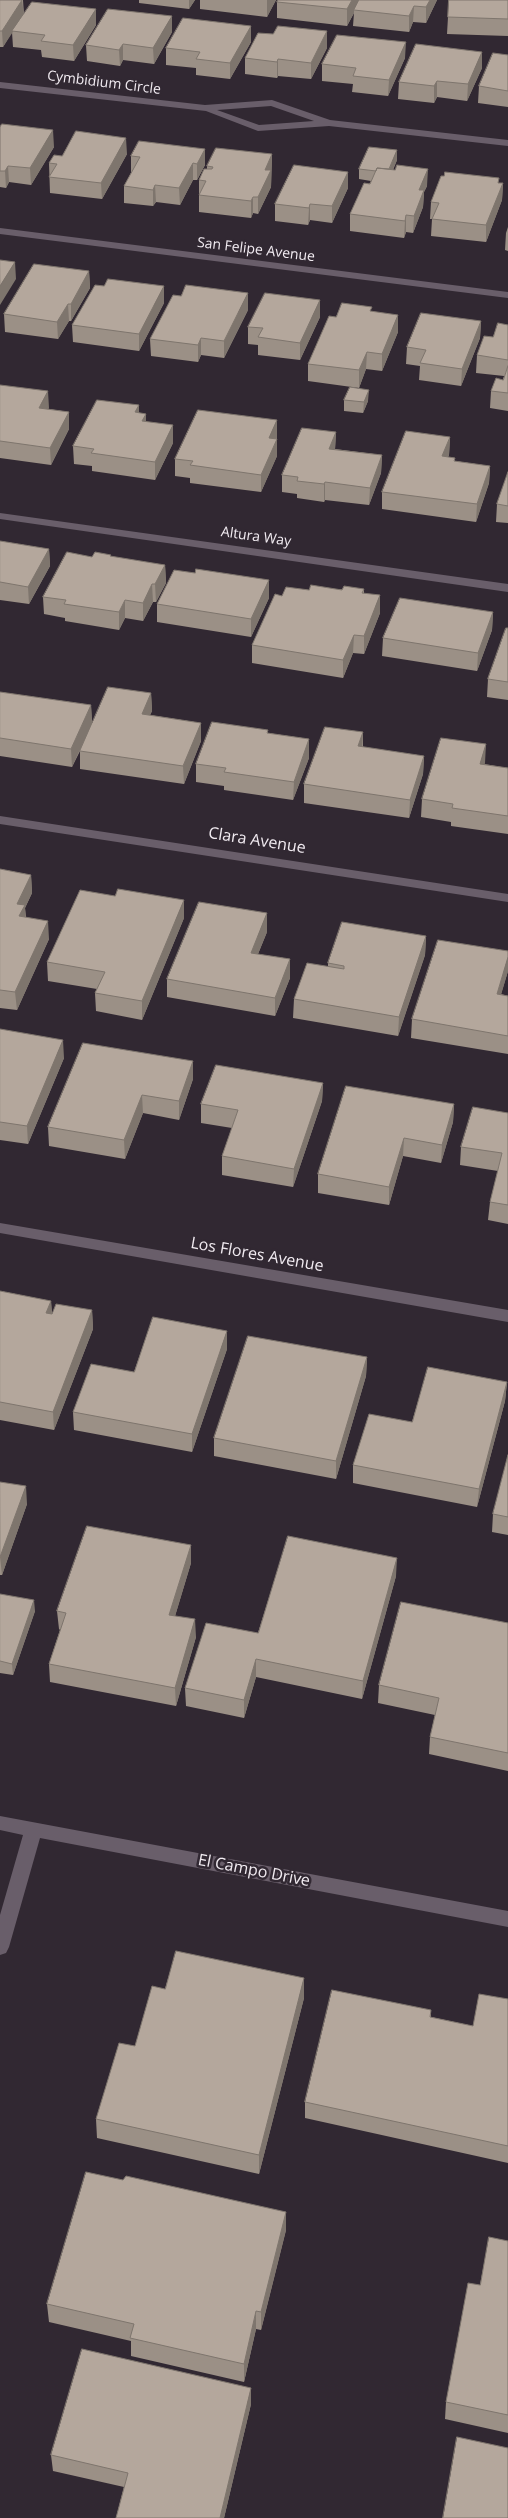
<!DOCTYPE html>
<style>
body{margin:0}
canvas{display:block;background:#312832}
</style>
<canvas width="508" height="2518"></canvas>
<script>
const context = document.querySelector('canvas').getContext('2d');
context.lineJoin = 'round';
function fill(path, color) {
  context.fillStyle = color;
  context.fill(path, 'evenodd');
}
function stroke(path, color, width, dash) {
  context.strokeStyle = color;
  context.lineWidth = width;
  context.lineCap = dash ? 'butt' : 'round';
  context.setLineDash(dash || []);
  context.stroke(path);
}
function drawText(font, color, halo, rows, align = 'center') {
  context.font = font + ' "Open Sans",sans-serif';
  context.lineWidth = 5;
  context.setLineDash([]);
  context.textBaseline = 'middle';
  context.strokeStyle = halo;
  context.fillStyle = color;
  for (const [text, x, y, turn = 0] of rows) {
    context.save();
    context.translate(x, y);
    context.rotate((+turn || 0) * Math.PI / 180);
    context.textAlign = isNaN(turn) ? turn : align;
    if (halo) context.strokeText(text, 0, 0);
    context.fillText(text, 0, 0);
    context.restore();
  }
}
const minor = new Path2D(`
 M 0,82 L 205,105 L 272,100 L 330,120 L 508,140 L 508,146 L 329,126 L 258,131 L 206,111 L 0,88 ZM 271,106 L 314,121 L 259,125 L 217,110 Z
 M 0,228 L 508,292 L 508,298 L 0,234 Z
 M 0,513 L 508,584 L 508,592 L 0,519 Z
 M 0,816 L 508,894 L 508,902 L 0,824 Z
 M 0,1223 L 508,1310 L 508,1322 L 0,1233 Z
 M 0,1816 L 508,1911 L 508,1927 L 40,1838 L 9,1947 L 6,1953 L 0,1955 L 0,1915 L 23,1835 L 0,1830 Z`);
const wall = new Path2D(`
 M 0,0 L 23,0 L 24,15 L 96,25 L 74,61 L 42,57 L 41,50 L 13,47 L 12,32 L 3,47 L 0,47 Z
 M 139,0 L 195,0 L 189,9 L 139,3 Z
 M 200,0 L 276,0 L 267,17 L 200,9 Z
 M 437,0 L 426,23 L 413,22 L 409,32 L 353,26 L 354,13 L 347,26 L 277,18 L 277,2 Z
 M 449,0 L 508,0 L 508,36 L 447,34 Z
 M 251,26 L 251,42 L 230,79 L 196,75 L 196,68 L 166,65 L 166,48 Z
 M 327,31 L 327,48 L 311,79 L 278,76 L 277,78 L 245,74 L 245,58 L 273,34 Z
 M 172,32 L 154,64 L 123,60 L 120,66 L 87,61 L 86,45 Z
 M 508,55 L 508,107 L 478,103 L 479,86 Z
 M 405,58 L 388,96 L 352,92 L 353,84 L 322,81 L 322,64 Z
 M 482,68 L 467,101 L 437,97 L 434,103 L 398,99 L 399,82 Z
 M 0,127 L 54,147 L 31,185 L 9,182 L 6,188 L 0,187 Z
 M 205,149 L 205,165 L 197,180 L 193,180 L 180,205 L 156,202 L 153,206 L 124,203 L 124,186 L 131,173 L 131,156 Z
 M 127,154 L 102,199 L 50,193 L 49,163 L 62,156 Z
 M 272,154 L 271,187 L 258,214 L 253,213 L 251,218 L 199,212 L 199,180 L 207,169 L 207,166 Z
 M 397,160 L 393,170 L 427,186 L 424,192 L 423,207 L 413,233 L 406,232 L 404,238 L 350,231 L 350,214 L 371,181 L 359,179 L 359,169 Z
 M 348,172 L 348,188 L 332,223 L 310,220 L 308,225 L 275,221 L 275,204 Z
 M 499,183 L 503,183 L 502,200 L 486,242 L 431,236 L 432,219 L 430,219 L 431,202 Z
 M 508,227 L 508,251 L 505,250 L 506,233 Z
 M 89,271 L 90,288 L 71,321 L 69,321 L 58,339 L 5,332 L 4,314 Z
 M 164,303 L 139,351 L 73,342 L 72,325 Z
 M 248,310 L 224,358 L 201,355 L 198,362 L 151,356 L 150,339 Z
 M 372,311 L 398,332 L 382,371 L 366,369 L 359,388 L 308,381 L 308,364 L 336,317 Z
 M 320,317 L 300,360 L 258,355 L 258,345 L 248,344 L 248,327 Z
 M 481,321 L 480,338 L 461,386 L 419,380 L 420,366 L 406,364 L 407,347 Z
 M 508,325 L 508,411 L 490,408 L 491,391 L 503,380 L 504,376 L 476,373 L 477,355 L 493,337 Z
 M 0,385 L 49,409 L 69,412 L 69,429 L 51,465 L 0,458 Z
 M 344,400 L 368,401 L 363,413 L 344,411 Z
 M 139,405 L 139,413 L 146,414 L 146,422 L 173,443 L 155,480 L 92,471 L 92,466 L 74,464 L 73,446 Z
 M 336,432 L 335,449 L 382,455 L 381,473 L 369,505 L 325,500 L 324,502 L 297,498 L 297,494 L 282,492 L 282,475 Z
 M 450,437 L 449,455 L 448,457 L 455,458 L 455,461 L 490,466 L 489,483 L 476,522 L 382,509 L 382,492 Z
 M 277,438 L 277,456 L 261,492 L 190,483 L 190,478 L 175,476 L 175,459 Z
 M 508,472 L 508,523 L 496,522 L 497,504 Z
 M 0,541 L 49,549 L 50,566 L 29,604 L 0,600 Z
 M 92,557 L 111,557 L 165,565 L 166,583 L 156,602 L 153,602 L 143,621 L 125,618 L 119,630 L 65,621 L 65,618 L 44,614 L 43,597 Z
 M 364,589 L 364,593 L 380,613 L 364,654 L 353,653 L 343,678 L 252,663 L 252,645 L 282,596 L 309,590 Z
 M 269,598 L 251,637 L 157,622 L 157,604 Z
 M 493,612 L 492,630 L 477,671 L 382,656 L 383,638 Z
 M 508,628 L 508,700 L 487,697 L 488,679 Z
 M 0,692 L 91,705 L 92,723 L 151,693 L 152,711 L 150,715 L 201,723 L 201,741 L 184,784 L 80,769 L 80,751 L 72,767 L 0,756 Z
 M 268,730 L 268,733 L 309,739 L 309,758 L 293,800 L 224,790 L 224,786 L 196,782 L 196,764 Z
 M 363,732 L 363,747 L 424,756 L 423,774 L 409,818 L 304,803 L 304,784 Z
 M 485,763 L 484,764 L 508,768 L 508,834 L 451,826 L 451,822 L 421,817 L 422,799 Z
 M 0,869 L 31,875 L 32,893 L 25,908 L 26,917 L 49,939 L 17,1010 L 0,1008 Z
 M 184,918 L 142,1020 L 96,1011 L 95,993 L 97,989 L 48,981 L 47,962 Z
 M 267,932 L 258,954 L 290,959 L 290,978 L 275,1016 L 167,997 L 167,979 Z
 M 426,936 L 425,955 L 398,1036 L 293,1018 L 294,999 L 328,966 L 328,963 Z
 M 508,971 L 501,994 L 508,996 L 508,1054 L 411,1038 L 412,1019 Z
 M 0,1029 L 64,1058 L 28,1144 L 0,1140 Z
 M 193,1061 L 193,1079 L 179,1120 L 143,1113 L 125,1159 L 49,1146 L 48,1127 Z
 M 323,1083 L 322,1101 L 293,1187 L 222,1175 L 222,1156 L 232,1128 L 201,1123 L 201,1104 Z
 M 454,1104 L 453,1122 L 441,1163 L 403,1156 L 389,1205 L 318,1193 L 318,1174 Z
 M 508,1113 L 508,1224 L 488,1220 L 490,1202 L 498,1171 L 460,1165 L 461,1147 Z
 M 0,1291 L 51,1301 L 52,1314 L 92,1310 L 93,1329 L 54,1430 L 0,1420 Z
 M 227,1349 L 192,1452 L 74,1430 L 73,1412 L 134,1372 Z
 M 367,1357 L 366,1376 L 336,1479 L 214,1456 L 214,1438 Z
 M 507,1382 L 505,1401 L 477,1507 L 353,1483 L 353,1465 L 412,1422 Z
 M 508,1455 L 508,1535 L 492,1532 L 493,1514 Z
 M 0,1482 L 27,1504 L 2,1575 L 0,1575 Z
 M 191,1545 L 191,1563 L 175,1616 L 196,1637 L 176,1706 L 50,1682 L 49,1664 L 60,1630 L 59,1629 L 57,1611 Z
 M 396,1576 L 362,1699 L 256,1677 L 244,1718 L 186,1706 L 185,1688 L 258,1633 Z
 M 0,1594 L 35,1611 L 13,1675 L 0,1673 Z
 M 508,1623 L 508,1771 L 429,1754 L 430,1737 L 435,1715 L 378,1703 L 379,1685 Z
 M 165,1989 L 304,1998 L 259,2174 L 97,2138 L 96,2119 Z
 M 508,1999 L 508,2163 L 305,2118 L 305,2102 L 431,2010 L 431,2017 L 473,2026 Z
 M 123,2180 L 286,2212 L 286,2230 L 261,2330 L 256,2329 L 244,2382 L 131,2356 L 131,2341 L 49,2322 L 47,2304 Z
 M 508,2241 L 508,2433 L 445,2419 L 446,2402 L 480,2285 Z
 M 251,2404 L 224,2518 L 116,2518 L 124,2487 L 53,2471 L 51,2455 Z`);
const shadedWall = new Path2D(`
 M 22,0 L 24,15 L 3,47 L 2,31 Z
 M 189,0 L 195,0 L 189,9 Z
 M 267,0 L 276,0 L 267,17 Z
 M 352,0 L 360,0 L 354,10 L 354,13 L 347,26 L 347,9 Z
 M 430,0 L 437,0 L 426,23 L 426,7 Z
 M 414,6 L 413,22 L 409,32 L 409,16 Z
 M 96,9 L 96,25 L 74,61 L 73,45 Z
 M 172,16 L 172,32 L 154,64 L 153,48 Z
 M 251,26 L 251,42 L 230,79 L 230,63 Z
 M 327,31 L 327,48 L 311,79 L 311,63 Z
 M 406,42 L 405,58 L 388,96 L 389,80 Z
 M 123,44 L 123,60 L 120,66 L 119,50 Z
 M 482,52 L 482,68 L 467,101 L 468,84 Z
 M 278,59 L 278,76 L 277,78 L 277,62 Z
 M 437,81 L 437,97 L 434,103 L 434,86 Z
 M 53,130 L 54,147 L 31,185 L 30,168 Z
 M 126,138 L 127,154 L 102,199 L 101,183 Z
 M 205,149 L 205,165 L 197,180 L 197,164 Z
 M 397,150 L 397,160 L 387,183 L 388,172 Z
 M 272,154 L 271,187 L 258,214 L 258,197 L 265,170 Z
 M 193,163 L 193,180 L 180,205 L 179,188 Z
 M 8,166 L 9,182 L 6,188 L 5,171 Z
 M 428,169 L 427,186 L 424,192 L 423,207 L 413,233 L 414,216 L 419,190 Z
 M 348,172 L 348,188 L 332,223 L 332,206 Z
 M 503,183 L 502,200 L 486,242 L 486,225 Z
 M 155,185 L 156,202 L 153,206 L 153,190 Z
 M 253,197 L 253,213 L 251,218 L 251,201 Z
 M 310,204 L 310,220 L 308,225 L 309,208 Z
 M 406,215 L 406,232 L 404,238 L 405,221 Z
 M 15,262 L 16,279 L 0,305 L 0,286 Z
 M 89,271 L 90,288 L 71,321 L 71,304 Z
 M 164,286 L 164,303 L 139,351 L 139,334 Z
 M 248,293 L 248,310 L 224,358 L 224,341 Z
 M 320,300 L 320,317 L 300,360 L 300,343 Z
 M 68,304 L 69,321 L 58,339 L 57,322 Z
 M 398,315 L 398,332 L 382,371 L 382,354 Z
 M 481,321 L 480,338 L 461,386 L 462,369 Z
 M 201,338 L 201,355 L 198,362 L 198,345 Z
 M 367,352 L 366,369 L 359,388 L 359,370 Z
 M 369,390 L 368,401 L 363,413 L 364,402 Z
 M 48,391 L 49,408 L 40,425 L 39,408 Z
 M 139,405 L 139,422 L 135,412 Z
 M 69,412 L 69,429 L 51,465 L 50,448 Z
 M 146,414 L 146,431 L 142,421 Z
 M 277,420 L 277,438 L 269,456 L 269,438 Z
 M 173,425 L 173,443 L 155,480 L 155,462 Z
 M 336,432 L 335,450 L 329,449 Z
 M 450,437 L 449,455 L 441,474 L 442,456 Z
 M 277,439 L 277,456 L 261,492 L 261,475 Z
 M 382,455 L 381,473 L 369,505 L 370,488 Z
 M 490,466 L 489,483 L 476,522 L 477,504 Z
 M 325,482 L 325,500 L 324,502 L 324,484 Z
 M 49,549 L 50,566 L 29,604 L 28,587 Z
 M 165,565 L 166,583 L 156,602 L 155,584 Z
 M 269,580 L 269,598 L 251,637 L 251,619 Z
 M 152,584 L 153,602 L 143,621 L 143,603 Z
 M 380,595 L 380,613 L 364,654 L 364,636 Z
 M 125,600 L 125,618 L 119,630 L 119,612 Z
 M 493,612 L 492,630 L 477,671 L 478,653 Z
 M 354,635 L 353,653 L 343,678 L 343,660 Z
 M 151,693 L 152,711 L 142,732 L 142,714 Z
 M 91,705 L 92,723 L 72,767 L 71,749 Z
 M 201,723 L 201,741 L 184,784 L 183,766 Z
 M 363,732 L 362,750 L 358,746 Z
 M 309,739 L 309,758 L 293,800 L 294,782 Z
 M 486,744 L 485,763 L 479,782 L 480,764 Z
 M 424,756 L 423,774 L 409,818 L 410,800 Z
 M 31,875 L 32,893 L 25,908 L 26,923 L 21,934 L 17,904 Z
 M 184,900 L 184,918 L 142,1020 L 142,1001 Z
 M 267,913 L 267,932 L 251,971 L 251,953 Z
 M 48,921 L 49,939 L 17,1010 L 15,992 Z
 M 426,936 L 425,955 L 398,1036 L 399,1017 Z
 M 508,957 L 508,971 L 496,1012 L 497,994 Z
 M 290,959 L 290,978 L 275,1016 L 275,998 Z
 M 63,1040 L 64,1058 L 28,1144 L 27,1126 Z
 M 193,1061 L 193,1079 L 179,1120 L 179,1101 Z
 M 323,1083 L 322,1101 L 293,1187 L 294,1169 Z
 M 142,1095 L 143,1113 L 125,1159 L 124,1140 Z
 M 454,1104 L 453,1122 L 441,1163 L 442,1145 Z
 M 404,1138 L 403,1156 L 389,1205 L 389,1187 Z
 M 51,1301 L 52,1319 L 46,1313 Z
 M 92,1310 L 93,1329 L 54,1430 L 53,1412 Z
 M 227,1331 L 227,1349 L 192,1452 L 192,1434 Z
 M 367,1357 L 366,1376 L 336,1479 L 336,1461 Z
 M 507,1382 L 505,1401 L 477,1507 L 479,1489 Z
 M 26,1486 L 27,1504 L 2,1575 L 0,1557 Z
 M 191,1545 L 191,1563 L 170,1633 L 169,1615 Z
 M 397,1558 L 396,1576 L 362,1699 L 363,1681 Z
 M 34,1600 L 35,1611 L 13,1675 L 12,1664 Z
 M 195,1619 L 196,1637 L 176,1706 L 175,1688 Z
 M 256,1659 L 256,1677 L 244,1718 L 244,1700 Z
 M 304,1978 L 304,1998 L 259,2174 L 259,2155 Z
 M 286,2212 L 286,2230 L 261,2330 L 261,2312 Z
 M 256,2311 L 256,2329 L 244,2382 L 244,2364 Z
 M 251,2388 L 251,2404 L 224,2518 L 220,2518 Z`);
const building = new Path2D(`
 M 0,0 L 22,0 L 2,31 L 0,31 Z
 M 278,0 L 352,0 L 347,9 L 277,2 Z
 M 359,0 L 430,0 L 426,7 L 414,6 L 409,16 L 354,10 Z
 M 449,0 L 508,0 L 508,19 L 448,17 Z
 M 32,2 L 96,9 L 73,45 L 41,41 L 45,35 L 12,31 Z
 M 108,9 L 172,16 L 153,48 L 123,44 L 119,50 L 86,45 Z
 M 183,18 L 251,26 L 230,63 L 196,59 L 200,52 L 166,48 Z
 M 278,26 L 327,31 L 311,63 L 278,59 L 277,62 L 245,58 L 258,33 L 273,34 Z
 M 337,35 L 406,42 L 389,80 L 353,76 L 356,68 L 322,64 Z
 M 416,44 L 482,52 L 468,84 L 437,81 L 434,86 L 399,82 Z
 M 493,53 L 508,55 L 508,91 L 479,86 Z
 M 2,124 L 53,130 L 30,168 L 8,166 L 5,171 L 0,171 L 0,127 Z
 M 76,131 L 126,138 L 101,183 L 49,177 L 57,164 L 49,163 L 54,155 L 62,156 Z
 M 139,141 L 205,149 L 197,164 L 193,163 L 179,188 L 155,185 L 153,190 L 124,186 L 140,157 L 131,156 Z
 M 369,147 L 397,150 L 389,169 L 377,168 L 376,171 L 359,169 Z
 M 216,148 L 272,154 L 265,170 L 271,170 L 258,197 L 253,197 L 251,201 L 199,195 L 206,181 L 199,180 L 204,169 L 212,169 L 213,167 L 207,166 Z
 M 294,165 L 348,172 L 332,206 L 310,204 L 309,208 L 275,204 Z
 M 397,165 L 428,169 L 419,190 L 424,190 L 414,216 L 406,215 L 405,221 L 350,214 L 364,183 L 370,184 L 377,168 L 395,170 Z
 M 445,172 L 499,178 L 498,183 L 503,183 L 486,225 L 432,219 L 439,203 L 431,202 L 441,176 L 444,176 Z
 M 0,260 L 15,262 L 0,286 Z
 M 34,264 L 89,271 L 71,304 L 68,304 L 57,322 L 4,314 Z
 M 108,279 L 164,286 L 139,334 L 72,325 L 95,285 L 104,286 Z
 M 186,285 L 248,293 L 224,341 L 201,338 L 198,345 L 150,339 L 173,295 L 181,296 Z
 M 265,293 L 320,300 L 300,343 L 258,337 L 263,328 L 248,327 Z
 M 342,303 L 372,307 L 370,311 L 398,315 L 382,354 L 367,352 L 359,370 L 308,364 L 329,316 L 336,317 Z
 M 421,313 L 481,321 L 462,369 L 420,363 L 426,350 L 407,347 Z
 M 498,323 L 508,325 L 508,360 L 477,355 L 484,336 L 493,337 Z
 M 508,366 L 508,393 L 491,391 L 496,378 L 503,380 Z
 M 0,385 L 48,391 L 39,408 L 69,412 L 50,448 L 0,441 Z
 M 350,387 L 369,390 L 364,402 L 344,400 Z
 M 97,400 L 139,405 L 135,412 L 146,414 L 142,421 L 173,425 L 155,462 L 91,453 L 94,449 L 73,446 Z
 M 198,410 L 277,420 L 269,438 L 277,439 L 261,475 L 190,465 L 193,461 L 175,459 Z
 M 302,428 L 336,432 L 329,449 L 382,455 L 370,488 L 325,482 L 324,484 L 297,481 L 298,477 L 282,475 Z
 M 406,431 L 450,437 L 442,456 L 455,458 L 454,461 L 490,466 L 477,504 L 382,492 Z
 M 508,472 L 508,506 L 497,504 Z
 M 0,541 L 49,549 L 28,587 L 0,582 Z
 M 67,552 L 92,557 L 95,552 L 111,555 L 110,556 L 165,565 L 155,584 L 152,584 L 143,603 L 125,600 L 119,612 L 64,604 L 66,600 L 43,597 Z
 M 196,569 L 269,580 L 251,619 L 157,604 L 174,570 L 195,573 Z
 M 311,585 L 342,590 L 344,586 L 364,589 L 362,593 L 380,595 L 364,636 L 354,635 L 343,660 L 252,645 L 275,594 L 282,596 L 286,587 L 309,590 Z
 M 400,598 L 493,612 L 478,653 L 383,638 Z
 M 506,628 L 508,628 L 508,682 L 488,679 Z
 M 108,687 L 151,693 L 142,714 L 201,723 L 183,766 L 80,751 Z
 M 0,692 L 91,705 L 71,749 L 0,738 Z
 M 212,722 L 268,730 L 267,733 L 309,739 L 294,782 L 224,772 L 226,768 L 196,764 Z
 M 325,727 L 363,732 L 358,746 L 424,756 L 410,800 L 304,784 Z
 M 441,738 L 486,744 L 480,764 L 508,768 L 508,816 L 452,808 L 453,804 L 422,799 Z
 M 0,869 L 31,875 L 17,904 L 25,905 L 19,916 L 48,921 L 15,992 L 0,990 Z
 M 118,889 L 184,900 L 142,1001 L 95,993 L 105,972 L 47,962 L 80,890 L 115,896 Z
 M 199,902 L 267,913 L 251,953 L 290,959 L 275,998 L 167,979 Z
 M 342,922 L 426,936 L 399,1017 L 294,999 L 307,963 L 344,969 L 344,966 L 328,963 Z
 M 438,940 L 508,951 L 508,957 L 497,994 L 508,996 L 508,1036 L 412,1019 Z
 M 0,1029 L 63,1040 L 27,1126 L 0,1122 Z
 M 83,1043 L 193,1061 L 179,1101 L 142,1095 L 124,1140 L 48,1127 Z
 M 216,1065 L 323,1083 L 294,1169 L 222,1156 L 238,1110 L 201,1104 Z
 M 346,1086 L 454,1104 L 442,1145 L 404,1138 L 389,1187 L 318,1174 Z
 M 473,1107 L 508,1113 L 508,1205 L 490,1202 L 502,1153 L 461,1147 Z
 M 0,1291 L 51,1301 L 46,1313 L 52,1314 L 56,1304 L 92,1310 L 53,1412 L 0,1402 Z
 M 153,1317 L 227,1331 L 192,1434 L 73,1412 L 91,1364 L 134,1372 Z
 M 248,1336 L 367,1357 L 336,1461 L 214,1438 Z
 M 428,1367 L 507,1382 L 479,1489 L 353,1465 L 369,1414 L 412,1422 Z
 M 508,1455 L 508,1517 L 493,1514 Z
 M 0,1482 L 26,1486 L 0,1557 Z
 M 87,1526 L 191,1545 L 169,1615 L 195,1619 L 175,1688 L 49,1664 L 66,1613 L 57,1611 Z
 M 288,1536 L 397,1558 L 363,1681 L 256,1659 L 244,1700 L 185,1688 L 206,1623 L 258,1633 Z
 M 0,1594 L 34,1600 L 12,1664 L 0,1661 Z
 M 401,1602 L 508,1623 L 508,1753 L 430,1737 L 439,1698 L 379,1685 Z
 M 176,1951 L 304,1978 L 259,2155 L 96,2119 L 119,2043 L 135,2046 L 152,1986 L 165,1989 Z
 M 332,1990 L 431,2010 L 430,2017 L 473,2026 L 479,1994 L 508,1999 L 508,2146 L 305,2102 Z
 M 86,2172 L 123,2180 L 126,2176 L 286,2212 L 261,2312 L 256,2311 L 244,2364 L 130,2338 L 134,2324 L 47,2304 Z
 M 489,2237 L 508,2241 L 508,2415 L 446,2402 L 468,2283 L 480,2285 Z
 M 82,2349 L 251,2388 L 220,2518 L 116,2518 L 128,2473 L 51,2455 Z
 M 457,2437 L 508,2448 L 508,2518 L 443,2518 Z`);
const farStreetnames = [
 ["Cymbidium Circle",104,83,7],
 ["San Felipe Avenue",256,250,7],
 ["Altura Way",256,537,8]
];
const streetNames = [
 ["Clara Avenue",257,841,9],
 ["Los Flores Avenue",257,1255,10],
 ["El Campo Drive",254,1871,11]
];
fill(minor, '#695e6a');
fill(wall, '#9b9086');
fill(shadedWall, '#7e756d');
fill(building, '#b4a79c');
stroke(building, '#7e756d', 1);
drawText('14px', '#f1ebf1', '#312832', farStreetnames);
drawText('16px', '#f1ebf1', '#312832', streetNames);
</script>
